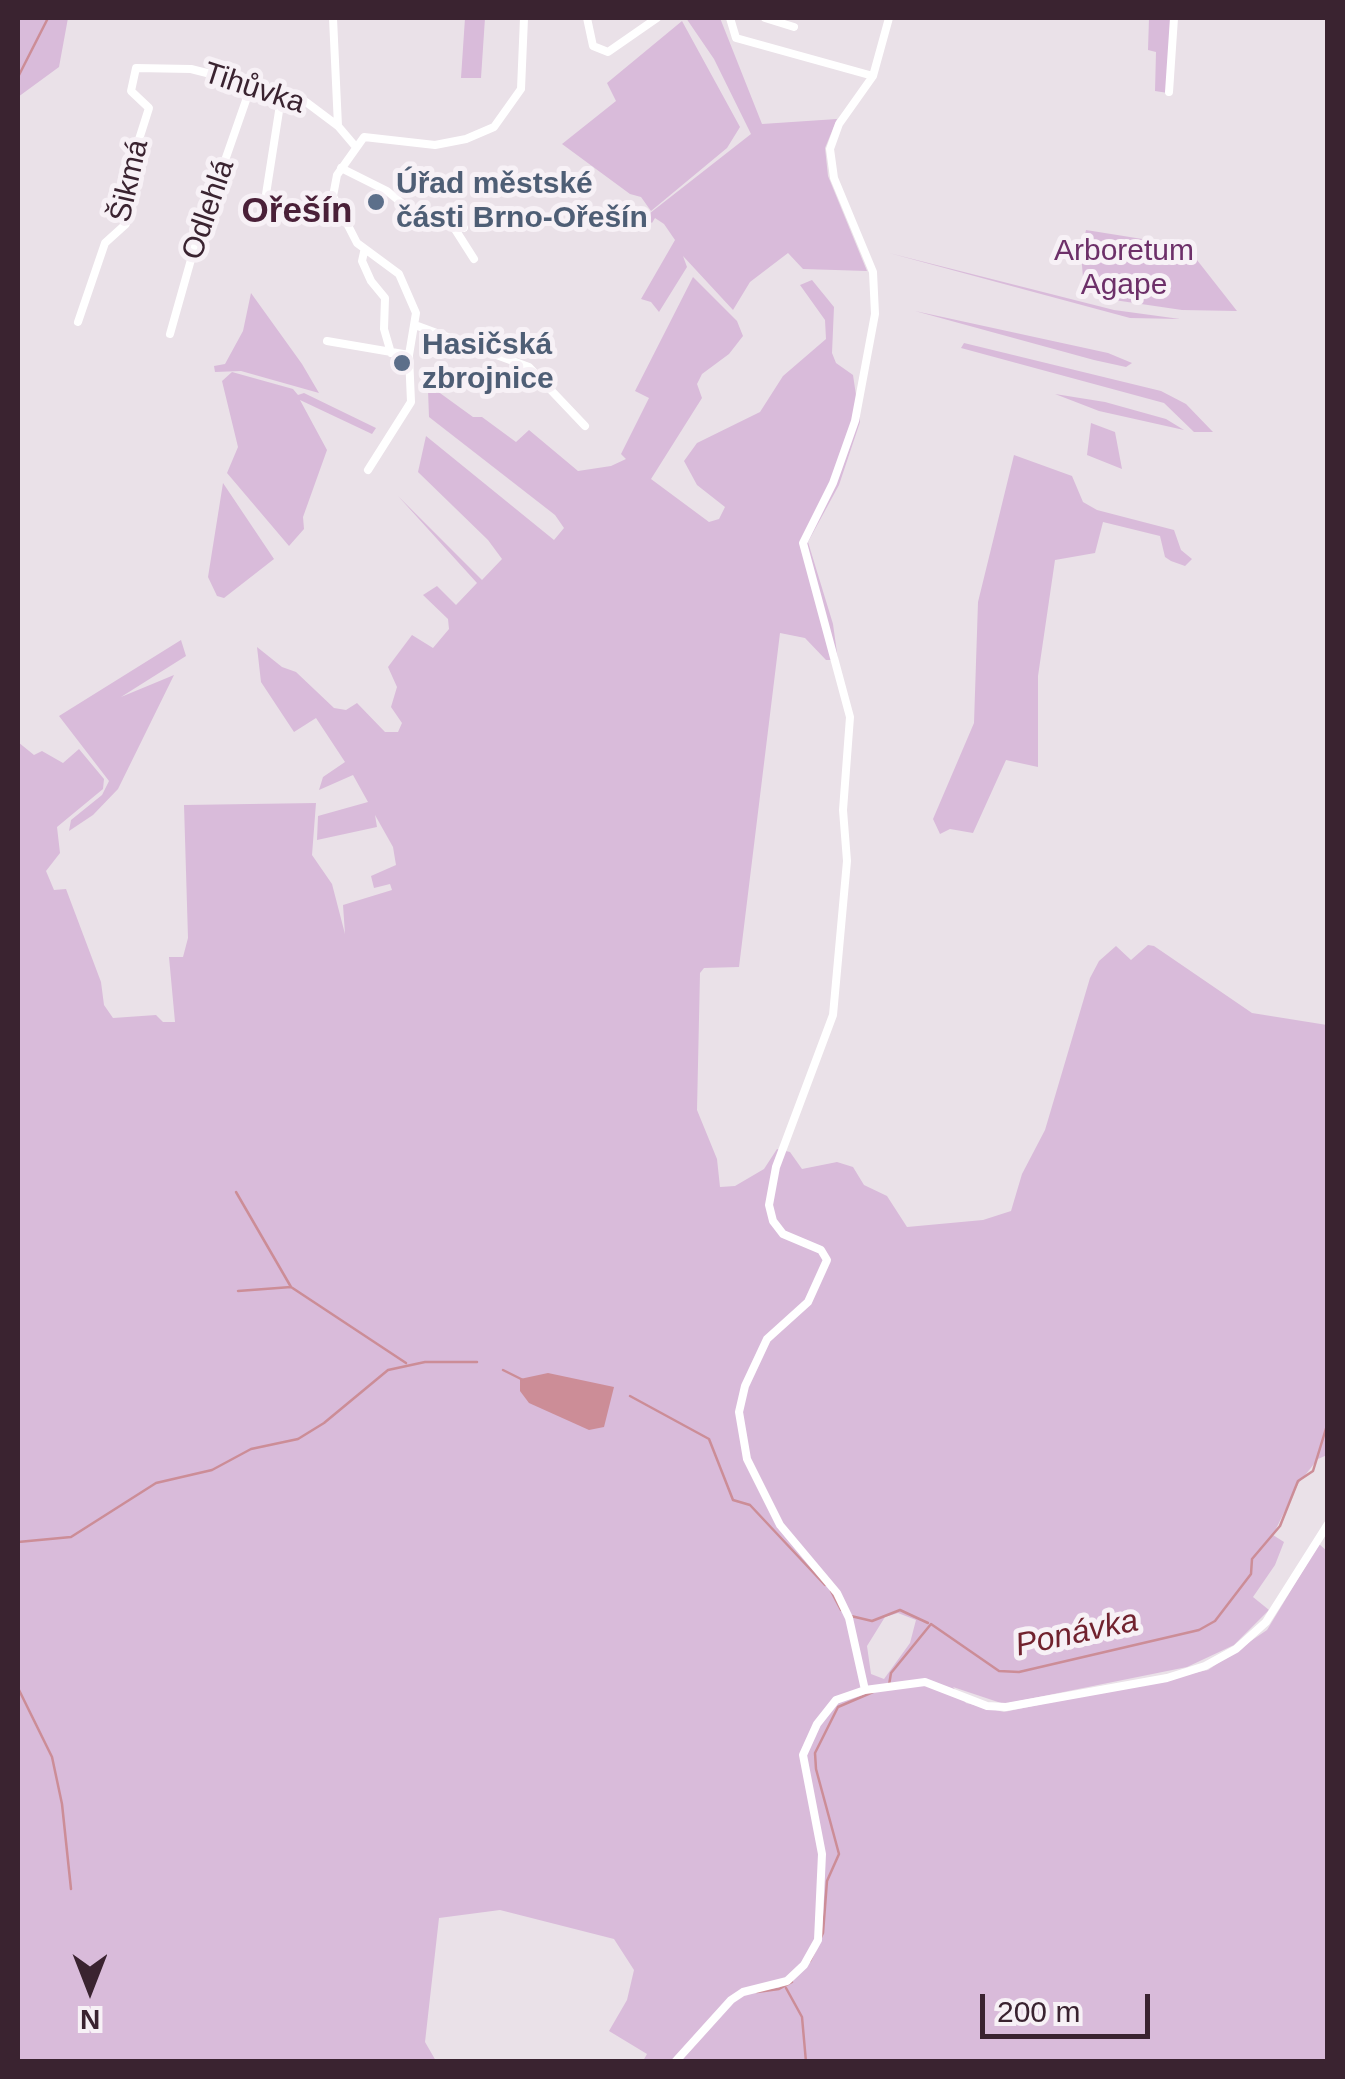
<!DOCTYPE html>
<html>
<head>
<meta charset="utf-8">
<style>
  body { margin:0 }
  #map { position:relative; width:1345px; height:2079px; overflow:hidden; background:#eae1e8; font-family:Helvetica,sans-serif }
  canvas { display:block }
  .frame { position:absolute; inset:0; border:20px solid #3a2330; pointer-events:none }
  .north { position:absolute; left:40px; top:1939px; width:100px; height:100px; -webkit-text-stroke:8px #f7f1f6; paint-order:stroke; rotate:180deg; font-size:28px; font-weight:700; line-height:40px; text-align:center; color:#3a2330 }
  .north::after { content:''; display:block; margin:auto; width:35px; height:45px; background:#3a2330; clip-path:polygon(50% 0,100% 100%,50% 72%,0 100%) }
  .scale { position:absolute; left:980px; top:1994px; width:170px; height:45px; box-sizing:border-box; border:5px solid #3a2330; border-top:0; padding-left:12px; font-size:30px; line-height:35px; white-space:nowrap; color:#3a2330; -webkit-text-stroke:8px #f7f1f6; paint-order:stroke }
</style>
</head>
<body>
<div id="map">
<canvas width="1345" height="2079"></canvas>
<div class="frame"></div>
<div class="north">N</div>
<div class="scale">200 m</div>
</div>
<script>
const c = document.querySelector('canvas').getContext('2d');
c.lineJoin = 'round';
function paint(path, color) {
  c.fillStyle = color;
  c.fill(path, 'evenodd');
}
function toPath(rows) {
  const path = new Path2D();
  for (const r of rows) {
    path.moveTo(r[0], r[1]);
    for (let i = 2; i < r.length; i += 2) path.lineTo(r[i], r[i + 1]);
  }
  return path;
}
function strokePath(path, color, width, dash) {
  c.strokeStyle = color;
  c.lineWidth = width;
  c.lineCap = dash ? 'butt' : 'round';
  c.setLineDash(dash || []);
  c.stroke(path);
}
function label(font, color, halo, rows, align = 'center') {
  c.font = font + ' Helvetica,sans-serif';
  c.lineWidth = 10;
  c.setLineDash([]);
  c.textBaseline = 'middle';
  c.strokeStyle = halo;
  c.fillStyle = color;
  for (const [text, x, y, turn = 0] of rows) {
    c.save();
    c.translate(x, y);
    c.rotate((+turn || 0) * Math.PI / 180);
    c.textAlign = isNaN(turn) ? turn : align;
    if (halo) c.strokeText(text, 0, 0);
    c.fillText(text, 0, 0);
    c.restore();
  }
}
paint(toPath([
  [18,18,68,18,59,67,18,97],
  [465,18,485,18,481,78,461,78],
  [686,18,720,18,762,124,837,119,825,148,828,176,867,271,803,269,788,253,750,282,733,310,683,256,687,267,659,312,651,302,641,299,675,240,664,224,655,218,652,223,645,217,751,134,714,59],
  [1149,18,1171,18,1168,93,1155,91,1156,52,1148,50],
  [682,21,740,127,727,148,651,211,641,197,630,194,562,144,616,101,607,83],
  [1086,230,1186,246,1237,311,1182,310,1114,300,1084,290,1081,253],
  [889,253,1114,310,1180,319,1130,318],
  [693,277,737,321,743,336,729,354,702,374,697,384,702,398,651,479,709,522,719,519,725,507,697,485,684,461,697,443,760,412,783,376,826,339,825,320,800,285,812,280,834,307,832,353,836,363,853,375,860,422,839,485,808,542,833,624,838,660,826,660,805,638,780,633,739,967,704,968,700,973,697,1110,717,1159,720,1187,735,1186,764,1169,777,1149,790,1152,802,1169,837,1162,853,1167,864,1185,887,1196,907,1227,983,1220,1011,1211,1022,1174,1045,1130,1090,978,1099,961,1116,946,1131,960,1148,945,1154,946,1252,1013,1327,1025,1327,1455,1318,1459,1298,1484,1273,1535,1284,1542,1275,1565,1253,1597,1269,1610,1234,1645,1187,1667,1004,1704,953,1687,966,1703,1004,1712,1208,1670,1267,1630,1319,1544,1327,1551,1327,2061,643,2061,647,2054,609,2031,627,2000,634,1970,614,1939,500,1910,439,1918,425,2042,436,2061,18,2061,18,742,34,755,42,751,63,763,79,749,104,779,103,789,57,827,60,853,46,871,54,890,66,889,101,982,104,1005,113,1018,156,1015,163,1022,175,1022,169,957,183,957,188,938,184,805,316,803,312,855,332,884,345,934,343,905,392,890,390,884,374,888,371,876,396,865,393,847,375,815,377,827,317,840,318,816,368,802,353,775,319,790,323,777,345,762,316,718,294,732,261,682,257,647,282,667,296,672,334,708,346,710,357,703,385,732,398,732,402,723,391,707,397,687,388,667,412,635,433,648,449,629,448,619,423,595,437,586,456,605,477,583,398,496,482,580,502,559,488,540,418,472,426,436,554,540,564,528,555,515,429,417,428,390,433,388,473,417,482,417,516,442,529,430,578,471,611,466,626,459,621,454,649,398,635,391],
  [898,1613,916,1620,910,1643,884,1679,871,1674,867,1646,885,1617],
  [251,293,302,364,319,393,241,371,215,372,214,366,225,364,243,331],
  [915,311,1108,353,1132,363,1126,367,1094,360],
  [964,343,1161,391,1186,404,1213,432,1194,432,1164,403,961,348],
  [232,372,293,389,298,395,304,393,376,428,372,434,300,400,327,450,303,517,304,529,289,546,227,473,238,447,222,381],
  [1055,394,1105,402,1166,419,1184,430,1099,411],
  [1091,423,1115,432,1122,469,1087,455],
  [1014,455,1072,476,1083,502,1097,510,1174,530,1181,550,1192,559,1185,566,1171,561,1165,557,1160,536,1103,522,1095,553,1055,560,1038,676,1038,767,1006,760,973,833,950,829,940,834,933,819,974,723,978,602],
  [223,483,274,559,224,598,217,596,208,577],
  [181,640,186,656,121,697,174,675,118,789,93,815,69,831,71,820,102,795,109,781,59,716]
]), '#d9bbda');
paint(toPath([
  [548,1373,614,1387,604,1427,589,1430,529,1403,520,1391,520,1379]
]), '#cc8d97');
strokePath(toPath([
  [18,77,48,18],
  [236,1192,291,1287,406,1363],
  [238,1291,291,1287],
  [503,1370,523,1380],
  [630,1396,709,1439,733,1500,750,1505,825,1585],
  [18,1542,71,1537,156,1483,212,1470,251,1449,298,1439,324,1423,388,1370,425,1362,477,1362],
  [831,1591,841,1610],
  [851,1616,872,1621,900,1610,928,1623],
  [889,1685,891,1673,931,1624,999,1671,1019,1672,1199,1630,1215,1621,1251,1574,1252,1559,1280,1526,1298,1481,1313,1471,1328,1422],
  [18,1688,52,1757,62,1804,71,1889],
  [810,1961,823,1933,827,1881,839,1854,816,1769,815,1753,838,1707,873,1692],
  [786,1988,802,2017,806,2062],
  [757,1992,779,1989,792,1982]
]), '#cc8d97', 2.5);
strokePath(toPath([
  [333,18,338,126,355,146],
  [587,18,593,46,608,52,657,18],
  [730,18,736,38,873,76],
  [765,18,794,27],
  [1169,92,1174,18],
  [341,168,387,191,409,209,464,228],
  [264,207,282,92],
  [453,226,474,259],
  [364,252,362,261,371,281,385,298,384,329,391,353],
  [78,322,105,243,126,224,120,199,149,108,131,91,136,68,191,69,282,92,306,102,338,126],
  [415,325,529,367,585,426],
  [170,334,194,249,251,86],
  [327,341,409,355],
  [368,470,411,402,409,355,416,313,399,274,357,243,333,196,337,175,364,137,435,145,466,139,494,127,521,89,524,18],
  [865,1690,849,1618,837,1593,780,1525,747,1459,739,1412,745,1386,767,1339,808,1302,827,1260,821,1250,783,1234,773,1221,769,1205,776,1167,833,1015,847,861,843,810,850,717,803,543,833,483,855,421,875,314,873,272,834,178,830,149,839,124,873,76,889,18],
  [675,2062,731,2000,743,1992,787,1981,804,1965,818,1940,822,1854,803,1755,817,1724,836,1700,865,1690,925,1682,987,1706,1006,1707,1167,1678,1205,1666,1236,1649,1266,1622,1328,1524]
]), '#fff', 8);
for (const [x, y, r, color] of [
  [376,202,10,"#5c6f8a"],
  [402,363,10,"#5c6f8a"]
]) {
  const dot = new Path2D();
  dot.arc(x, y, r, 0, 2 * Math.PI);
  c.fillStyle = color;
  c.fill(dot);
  strokePath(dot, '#f7f1f6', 4);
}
label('30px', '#3a2330', '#f7f1f6', [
  ["Tihůvka",254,89,18],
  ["Šikmá",130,181,-77],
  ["Odlehlá",209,210,-71]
]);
label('bold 30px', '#4e5e75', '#f7f1f6', [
  ["Úřad městské",396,185],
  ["části Brno-Ořešín",396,219],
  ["Hasičská",422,346],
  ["zbrojnice",422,380]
], 'left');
label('30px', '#6d3069', '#f7f1f6', [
  ["Arboretum",1124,252],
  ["Agape",1124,286]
]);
label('italic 32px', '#71222e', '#f7f1f6', [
  ["Ponávka",1077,1634,-12]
]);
label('bold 35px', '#4a2038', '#f7f1f6', [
  ["Ořešín",297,212]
]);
</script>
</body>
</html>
